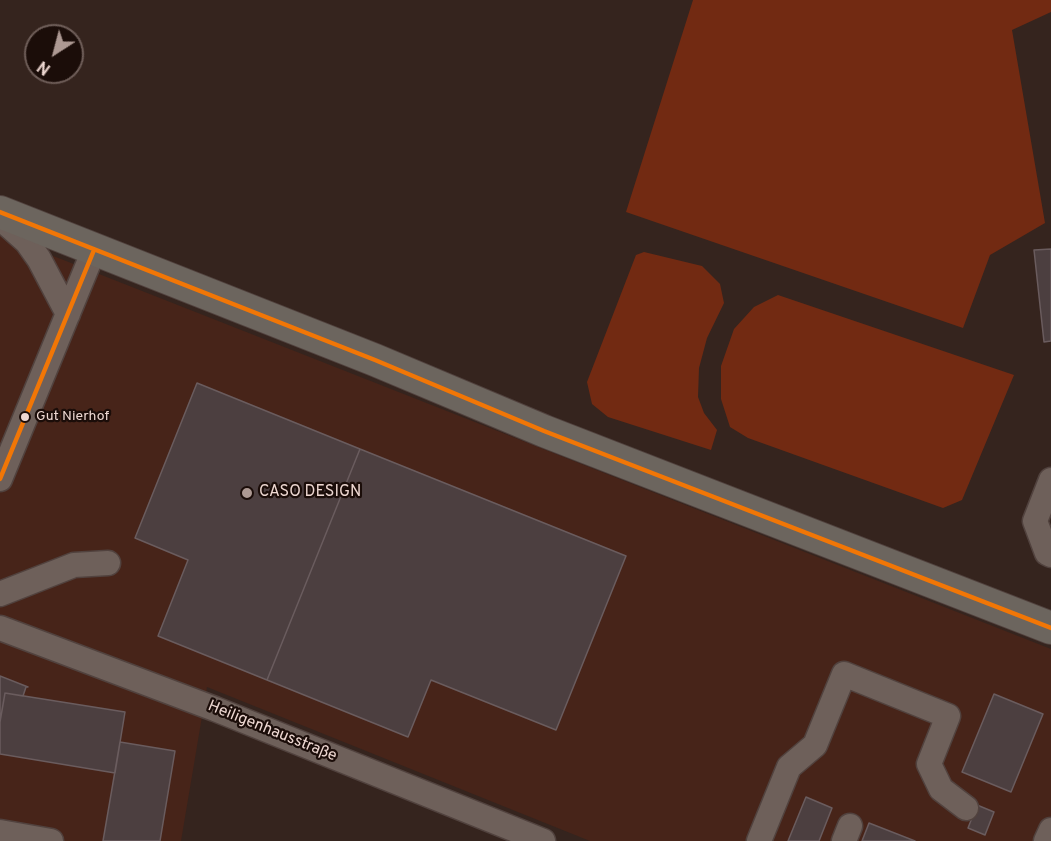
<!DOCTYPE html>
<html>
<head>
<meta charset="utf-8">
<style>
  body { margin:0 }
  #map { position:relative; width:1051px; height:841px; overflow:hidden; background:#35241e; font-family:Overpass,sans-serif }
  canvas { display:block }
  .north { position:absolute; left:24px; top:24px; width:60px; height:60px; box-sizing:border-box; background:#1b0d09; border:2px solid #6f5e59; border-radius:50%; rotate:216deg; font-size:16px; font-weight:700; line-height:24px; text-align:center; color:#eed8d2 }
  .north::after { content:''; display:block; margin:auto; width:21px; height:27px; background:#ad9993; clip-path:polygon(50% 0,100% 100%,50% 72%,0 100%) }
</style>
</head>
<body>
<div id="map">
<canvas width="1051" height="841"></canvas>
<div class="north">N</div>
</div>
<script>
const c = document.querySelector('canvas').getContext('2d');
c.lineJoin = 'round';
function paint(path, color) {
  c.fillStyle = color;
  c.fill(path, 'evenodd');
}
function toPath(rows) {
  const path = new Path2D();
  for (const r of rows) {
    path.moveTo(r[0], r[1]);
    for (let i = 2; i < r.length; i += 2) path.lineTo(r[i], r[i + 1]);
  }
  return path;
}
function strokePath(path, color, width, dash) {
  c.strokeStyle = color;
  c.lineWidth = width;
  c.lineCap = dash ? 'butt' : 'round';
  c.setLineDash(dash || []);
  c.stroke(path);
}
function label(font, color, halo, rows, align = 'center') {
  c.font = font + ' Overpass,sans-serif';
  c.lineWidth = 4.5;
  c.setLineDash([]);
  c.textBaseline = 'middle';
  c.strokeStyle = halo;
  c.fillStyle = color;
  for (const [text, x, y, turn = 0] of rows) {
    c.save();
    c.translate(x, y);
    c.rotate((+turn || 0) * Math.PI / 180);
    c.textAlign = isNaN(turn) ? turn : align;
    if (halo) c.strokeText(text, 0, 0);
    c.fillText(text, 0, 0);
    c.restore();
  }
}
paint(toPath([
  [0,235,1051,649,1051,816,1041,841,590,841,207,687,181,841,0,841]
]), '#472419');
paint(toPath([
  [693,0,1051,0,1051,12,1012,30,1045,223,990,255,963,328,626,212],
  [644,252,702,266,720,284,724,303,707,338,699,368,698,397,704,413,717,430,711,450,608,417,592,404,587,382,636,255],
  [778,295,1014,375,962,500,943,508,748,438,730,427,721,399,721,366,734,329,754,307]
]), '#722a12');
const building = toPath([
  [1051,249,1051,341,1044,342,1034,250,1051,249],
  [197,383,360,449,267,680,158,636,188,560,135,538,197,383],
  [360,449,626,556,556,730,431,680,408,737,267,680,360,449],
  [0,676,28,687,26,687,23,696,5,693,0,722,0,676],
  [5,693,125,712,115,773,0,754,0,722,5,693],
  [994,694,1043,714,1011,792,962,772,994,694],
  [120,742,175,751,160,841,103,841,120,742],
  [806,797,832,808,819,841,788,841,806,797],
  [977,805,994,812,985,835,968,828,977,805],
  [869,823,915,841,862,841,869,823]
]);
paint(building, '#4c3f40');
strokePath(building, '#6a5c5e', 1.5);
const minor = toPath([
  [0,218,27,242,39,259,68,314],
  [0,479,94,250],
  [1051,480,1035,521,1047,553,1051,555],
  [0,594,74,565,108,563],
  [0,628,215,709,543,841],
  [0,832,51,841],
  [759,841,789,767,815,745,844,674,948,716,929,764,941,789,966,808],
  [844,841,850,826],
  [1046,841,1051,830]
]);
const major = toPath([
  [0,212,375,360,544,431,1051,628]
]);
strokePath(minor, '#51423e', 27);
strokePath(major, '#51423e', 34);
strokePath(minor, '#6e605a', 24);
strokePath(major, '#6c655e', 32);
strokePath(toPath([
  [0,212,375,360,544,431,1051,628],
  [0,479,94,250]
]), '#f17606', 4.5);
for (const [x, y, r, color] of [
  [25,417,5,"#eed8d2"],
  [247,493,6,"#ad9993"]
]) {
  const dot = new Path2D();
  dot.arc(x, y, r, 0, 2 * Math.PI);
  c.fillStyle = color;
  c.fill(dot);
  strokePath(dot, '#1b0d09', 2);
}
label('14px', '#eed8d2', '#1b0d09', [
  ["Gut Nierhof",36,417]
], 'left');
label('16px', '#eed8d2', '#1b0d09', [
  ["CASO DESIGN",259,493]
], 'left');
label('16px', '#eed8d2', '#1b0d09', [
  ["Heiligenhausstraße",272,732,22]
]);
</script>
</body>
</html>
